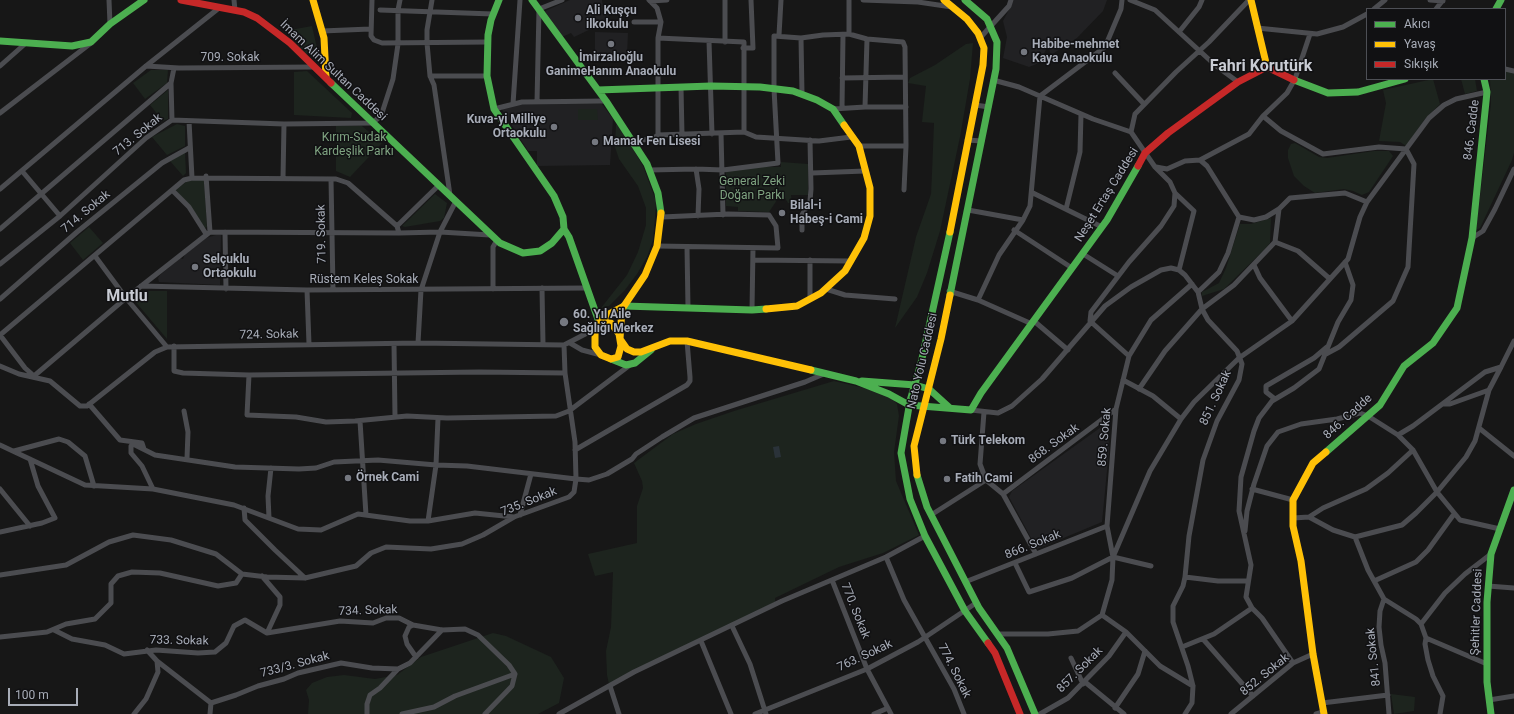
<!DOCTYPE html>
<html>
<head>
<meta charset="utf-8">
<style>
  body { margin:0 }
  #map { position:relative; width:1514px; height:714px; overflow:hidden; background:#171717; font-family:Roboto,sans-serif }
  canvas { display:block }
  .legend { position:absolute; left:1366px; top:8px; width:140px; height:72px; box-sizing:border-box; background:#111113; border:1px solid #4d4f55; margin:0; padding:5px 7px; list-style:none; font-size:12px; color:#a8adb8 }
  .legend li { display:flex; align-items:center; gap:8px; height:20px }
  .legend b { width:20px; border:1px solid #4d4f55 }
  .scale { position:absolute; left:8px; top:688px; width:70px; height:18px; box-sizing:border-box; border:2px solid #a8adb8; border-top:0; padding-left:5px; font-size:12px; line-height:14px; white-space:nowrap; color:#a8adb8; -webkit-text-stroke:3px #111113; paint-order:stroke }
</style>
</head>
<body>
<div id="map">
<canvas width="1514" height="714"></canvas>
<ul class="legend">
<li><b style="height:5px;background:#4caf50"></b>Akıcı</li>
<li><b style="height:5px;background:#ffc107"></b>Yavaş</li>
<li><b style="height:5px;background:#c62828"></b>Sıkışık</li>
</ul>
<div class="scale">100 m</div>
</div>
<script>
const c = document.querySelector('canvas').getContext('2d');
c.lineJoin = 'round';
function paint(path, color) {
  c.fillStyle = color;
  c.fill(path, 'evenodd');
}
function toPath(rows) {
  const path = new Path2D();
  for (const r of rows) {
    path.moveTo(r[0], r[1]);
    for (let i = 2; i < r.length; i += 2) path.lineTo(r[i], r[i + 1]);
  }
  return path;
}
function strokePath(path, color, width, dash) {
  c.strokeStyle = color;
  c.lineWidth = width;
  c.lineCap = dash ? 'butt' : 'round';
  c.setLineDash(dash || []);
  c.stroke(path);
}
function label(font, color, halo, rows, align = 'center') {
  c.font = font + ' Roboto,sans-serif';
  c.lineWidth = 3;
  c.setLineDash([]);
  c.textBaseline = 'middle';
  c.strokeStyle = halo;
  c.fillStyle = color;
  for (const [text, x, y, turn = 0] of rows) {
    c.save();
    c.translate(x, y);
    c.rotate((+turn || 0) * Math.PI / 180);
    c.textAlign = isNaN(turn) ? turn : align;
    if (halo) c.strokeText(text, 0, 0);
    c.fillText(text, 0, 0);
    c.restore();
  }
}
paint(toPath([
  [570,0,602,0,603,6,610,20,574,37,571,33,562,37,546,15,545,11],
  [1014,0,1107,0,1103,11,1077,38,1051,55,1048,46,1039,63,1029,67,1003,58,1007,37,1003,21],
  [595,32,628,33,627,56,595,55],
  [523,104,602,104,613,119,610,165,537,166,537,151,528,151,501,108],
  [216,235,221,235,220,285,159,282,158,278,160,275,180,258,183,259,185,254,206,238],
  [1104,425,1108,427,1109,450,1102,522,1037,549,1009,497,1012,491]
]), '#212123');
paint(toPath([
  [312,26,317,48,312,55,306,54,287,33,290,30],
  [973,43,970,79,960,137,940,231,927,273,917,297,895,328,916,237,931,194,932,173,934,123,922,122,926,86,908,83,910,78,935,65,966,44],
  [1505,69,1514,71,1514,153,1512,160,1480,228,1476,230,1491,103,1490,79,1505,79],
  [151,70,168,70,167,83,145,99,133,83],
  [307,71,352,113,351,118,294,115,294,72],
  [1433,79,1440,104,1425,119,1406,146,1400,142,1379,141,1386,103,1383,90],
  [1461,79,1475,79,1477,91,1465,94],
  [168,90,168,119,163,121,150,105],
  [597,109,598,120,578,120,578,109],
  [618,123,643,166,656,201,655,218,653,240,647,257,637,274,625,290,609,306,601,308,627,275,638,252,646,225,646,208,638,186,619,159,615,147,616,125],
  [177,124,185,126,185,146,167,155,152,137],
  [336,126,362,126,382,143,350,177,336,171],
  [1295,143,1319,157,1327,158,1374,151,1389,151,1393,156,1369,192,1362,195,1353,191,1344,189,1315,193,1304,186,1294,176,1288,158,1288,150,1291,144],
  [185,152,186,173,183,176,170,161],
  [781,162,808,164,808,195,791,195,792,203,788,203,785,198,779,197,769,212,738,211,738,207,726,206,726,167,781,167],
  [193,180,204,180,207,227,204,229,176,190,186,182],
  [435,194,447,203,444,218,440,221,405,227,402,226],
  [1271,218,1270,243,1265,249,1224,289,1202,296,1202,292,1219,283,1226,268,1240,224,1251,224],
  [89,227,103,243,83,260,70,243],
  [142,291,167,291,167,339,133,299],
  [834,381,882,392,892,398,897,404,899,416,894,452,896,481,919,535,883,553,839,567,775,598,775,602,609,684,607,675,606,651,611,627,613,572,595,576,588,554,637,543,637,506,643,488,642,481,634,463,673,434,696,424,734,411],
  [493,633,506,636,551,657,564,678,559,703,538,714,308,714,309,700,306,690,312,683,327,677,344,675,375,679,397,675,421,657],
  [1391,694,1415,697,1414,711,1394,714]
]), '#1d241e');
paint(toPath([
  [779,446,781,457,775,458,773,447]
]), '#2a3239');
strokePath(toPath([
  [109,0,110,24],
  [234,0,235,10],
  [372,0,371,36,374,40,382,43,488,42],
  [432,0,427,30,427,43,430,76,434,85,450,195],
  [649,0,657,8,661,22,658,38,658,135,744,132,756,137,819,141,851,137],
  [725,0,725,42],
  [849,0,849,34],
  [863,0,918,2,952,7],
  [1130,0,1155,10,1215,65,1238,82],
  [1430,0,1443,1],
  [650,1,667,0],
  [1374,9,1385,0],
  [1436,9,1443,0],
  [380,10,493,14],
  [634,22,661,22],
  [1257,28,1317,34,1343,27,1367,14],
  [322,31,370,29],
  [1179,32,1199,7,1202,0],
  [779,35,781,0],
  [658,38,744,42,744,132],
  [801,38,802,94],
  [980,38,1009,6,1011,0],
  [709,41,712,134],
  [743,48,753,48,751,0],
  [0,66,26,43],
  [146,66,179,68,314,67],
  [1505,69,1514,71],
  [1115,73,1144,104],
  [430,76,487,76],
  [842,78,905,77],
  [993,80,1019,87,1093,119,1131,132,1155,167,1170,182,1175,193,1174,206,1161,226,1129,262,1091,312,1090,321,1129,356],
  [681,87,682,135],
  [537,102,539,9,562,0],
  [513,104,520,0],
  [975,105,989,107],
  [865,107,867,39],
  [842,108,843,35],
  [494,109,522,102,606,101],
  [833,109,865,107,906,107],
  [0,113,91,43],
  [1263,116,1281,131,1323,154,1379,147,1406,149],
  [172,120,171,83,174,68],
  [189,121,192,178],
  [1131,132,1135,114,1176,72,1209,42,1249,0],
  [721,133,723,215],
  [967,140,982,141],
  [632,141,652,139,658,135],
  [1156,167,1167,169,1185,161,1200,160,1249,134,1263,116,1287,93,1295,79,1310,34],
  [696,169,699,189,698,216],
  [649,170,696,169,723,170,778,163,774,89,774,36,801,38,823,35,849,34,867,39,903,42,905,47,906,146,859,146],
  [22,171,60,216],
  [812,173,865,171],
  [206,176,210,232],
  [283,178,284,124],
  [331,179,333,289],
  [0,189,146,66,219,8],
  [172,190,189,207,206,234],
  [904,190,906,146],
  [1033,193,1102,227],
  [1175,193,1194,211,1179,270],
  [1066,209,1080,152,1081,114],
  [968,210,1023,220],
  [1239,217,1254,220,1266,217,1279,209,1290,198,1345,193,1367,202],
  [397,226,439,185],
  [0,229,171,83],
  [802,230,802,215,810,201,811,189,810,140],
  [1014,230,1072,268],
  [225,232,226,289],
  [1472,238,1483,231,1495,209,1514,169],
  [1275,242,1298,251,1330,279],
  [657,246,778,248,776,226,769,215,728,214,662,217],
  [687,247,688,308],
  [1083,254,1118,276],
  [95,256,126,298,167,347],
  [753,260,850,261],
  [810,260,810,299],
  [0,264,60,216,146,138,172,120,284,124,372,123,381,116,393,79,398,44,398,10,400,0],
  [1254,265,1260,278,1292,321],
  [1192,284,1151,320,1129,356,1116,409,1107,526,1113,557,1112,580,1102,615,1126,632,1160,666,1193,686],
  [141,286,307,290,587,288],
  [542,288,543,344],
  [493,289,493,247,497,240],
  [826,289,845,295,895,299],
  [307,290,309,344],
  [949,291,978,300],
  [1198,292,1219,272,1228,253,1239,217,1207,166,1200,160],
  [0,299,77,232,162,163,189,148],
  [752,310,753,248],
  [1034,321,1068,350],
  [1032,324,978,300,999,255,1023,220,1030,206,1040,96,1105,47,1121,9,1122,0],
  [0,335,184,180,192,178,336,179,348,183,397,226,399,233,440,232,490,235],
  [0,335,25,368,34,376,126,298,210,232,399,233],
  [418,343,421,290,440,232,456,201],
  [570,343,582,350,601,355],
  [394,344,395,417],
  [174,346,174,371,183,373,249,375,479,372,565,373,564,345],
  [1326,354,1339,347,1393,301,1408,267,1414,164,1406,149],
  [0,366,19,374,50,381,80,406,87,406,155,352,167,347,418,343,564,345,595,329],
  [249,375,247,415,296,417,326,422,355,421,407,416,447,418,556,416,569,411,630,365],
  [1123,380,1153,396,1181,419],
  [1139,389,1165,351,1202,309,1234,285,1275,242,1279,209],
  [1275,399,1266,392,1266,386,1314,358,1327,347],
  [89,404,120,440,142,443,144,449],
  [1443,404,1450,404,1489,390],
  [971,410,998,413,1012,406,1042,379,1105,306,1131,287,1161,270,1171,268,1179,270,1185,275,1198,292,1202,309,1208,320,1237,351,1242,364,1239,380,1217,421,1203,460,1189,536,1185,577,1183,586,1173,606,1173,622,1188,666,1193,686,1192,703,1185,714],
  [184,411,188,432,187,458],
  [984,412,980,464,986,480,1003,494,1036,554],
  [360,421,366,515],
  [1479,428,1514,456],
  [1398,435,1413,426,1485,372,1501,367,1514,341],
  [0,445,85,485,153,489,234,505,298,529,321,530,358,514,410,521,428,521,475,513,514,517],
  [575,450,687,385,690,381,690,377,687,341],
  [14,451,59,439,68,442,85,456,94,486],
  [0,489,30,526],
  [153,489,142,466,131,453,131,446,133,444,155,455,235,467,299,469,316,468,334,462,378,460,436,465,438,418],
  [1252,489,1293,500],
  [1003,494,1116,409],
  [244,508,245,520,275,550,305,578],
  [520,515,531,474],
  [931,515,986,480],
  [1309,517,1323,508,1366,489,1388,473,1413,450],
  [269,518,268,496,271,468],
  [1293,518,1309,517,1333,530,1355,537,1402,525,1416,513,1437,492,1466,457,1475,441,1489,390,1501,367],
  [428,521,436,465,467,466,576,479,575,442,565,373],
  [1245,531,1247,511,1254,484,1267,446,1278,432,1301,424,1337,419,1360,413,1368,416,1398,435,1413,450,1437,492,1460,520,1500,529],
  [0,532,42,523,55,518,38,486,30,459],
  [1355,537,1368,570,1384,599,1416,619,1421,624,1426,638,1425,644,1428,660,1433,676,1443,696,1440,714],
  [886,557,904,600,954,689,964,714],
  [1113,557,1151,566],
  [1015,563,1029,592,1072,578,1113,557,1150,471,1181,419,1194,402,1239,358,1292,321,1348,259,1360,217,1367,202,1429,118,1444,105,1456,99,1487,92],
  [0,575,66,565,109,542,133,535,171,540,216,554,242,574],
  [262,576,280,597,280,605,267,633,340,621,373,623,386,618,399,618,413,625,442,630,465,629,478,635,509,665,515,674,512,686,485,714],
  [1185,577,1218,581,1248,581],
  [832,580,867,669,891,714],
  [1374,581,1416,562,1428,550,1454,514],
  [965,582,1107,526],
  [1488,586,1514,588],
  [1384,599,1380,611,1379,627,1381,645,1385,663,1389,714],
  [1421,624,1445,593,1465,574,1491,554],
  [413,625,409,627,405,636,407,644,416,657],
  [732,626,750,664,766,714],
  [54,630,72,639,105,645,124,654,156,650,198,653,215,652,226,643,234,626,245,620,267,633],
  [997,634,1048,634,1078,631,1102,615],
  [0,637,47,632,66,624,95,619,111,603,111,584,118,576,132,572,160,573,218,586,236,583,242,574,267,577,305,578,356,566,371,553,386,547,431,549,462,544,483,535,514,517,569,497,574,492,576,479,589,480,607,474,632,459,636,454,662,437,694,418,805,382,826,373],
  [1426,638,1487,664],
  [1203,639,1253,696],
  [701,641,731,714],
  [1182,647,1214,634,1252,608],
  [147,650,157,661,211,703],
  [1071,658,1083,684],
  [1293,663,1262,618,1252,608,1246,597,1251,565,1239,511,1241,477,1254,431,1259,418,1272,401,1294,388,1319,369,1338,322,1351,300,1353,285,1345,262],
  [1085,682,1124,714],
  [610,686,619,714],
  [1489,700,1514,696],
  [1322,703,1388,695],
  [1115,708,1138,674,1145,651],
  [134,714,146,699,158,672,157,661],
  [210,714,211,703,236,695,258,686,284,679,298,673,341,663,372,668,398,669],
  [367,714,367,704,370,695,380,688,398,669,410,663,442,630],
  [402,714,434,707,455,696,515,674],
  [559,714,634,672,782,601,886,557,925,536],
  [755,714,867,669,918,642,976,603],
  [874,714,888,708],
  [1040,714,1068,698,1109,656,1126,632],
  [1231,714,1293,663,1313,654],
  [1316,714,1323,712]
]), '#4b4c50', 5);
strokePath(toPath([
  [499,0,491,20,488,35,487,76,494,109,554,196,563,217,564,229,569,237,599,322],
  [532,0,606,101,647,164,658,193,661,213],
  [1496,9,1501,0],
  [0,41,72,46,91,42,110,24,144,0],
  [1294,80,1328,93,1358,92,1405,79],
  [331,83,500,243,523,253,540,251,552,243,564,229],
  [598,90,711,86,760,87,793,91,817,100,833,109,844,125],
  [950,232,921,363,910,401,901,453,910,499,925,536,965,611,988,643],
  [950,295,996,69,997,42,987,19,965,0],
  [624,306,752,310,766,309],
  [611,359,626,365,635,363,651,350],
  [811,370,856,381,889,394,909,405,971,410,981,393,1107,220,1138,166],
  [862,381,915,385,929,389,950,408],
  [1326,452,1380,405,1404,366,1433,343,1457,308,1472,238,1487,92,1484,79],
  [917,475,927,507,979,608,1007,648,1035,714],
  [1491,714,1487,682,1487,602,1491,554,1514,490]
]), '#4caf50', 7);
strokePath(toPath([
  [313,0,324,38,326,77],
  [944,0,967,19,978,33,984,48,983,65,950,232],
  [1251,0,1267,67],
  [622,308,620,339,627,349,634,352,641,352,670,341,687,341,811,370],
  [766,309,797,306,821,293,845,271,864,238,870,216,870,188,859,146,844,125],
  [599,322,611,323,619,334,621,346,618,357,611,359,601,355,595,347,595,329,599,322,607,315,624,306,645,275,657,246,661,213],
  [917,475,914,446,941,339,950,295],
  [1324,714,1313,654,1301,561,1293,526,1293,500,1313,463,1326,452]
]), '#ffc107', 7);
strokePath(toPath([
  [181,0,244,12,257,18,290,43,331,83],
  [1138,166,1145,153,1168,133,1238,82,1267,67,1294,80],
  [988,643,995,653,1020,714]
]), '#c62828', 7);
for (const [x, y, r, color] of [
  [578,18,4,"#757880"],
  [611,44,4,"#757880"],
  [1024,52,4,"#757880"],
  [554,127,4,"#757880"],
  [595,142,4,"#757880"],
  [782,213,4,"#757880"],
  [195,267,4,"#757880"],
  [564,322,5,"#757880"],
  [943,441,4,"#757880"],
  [348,478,4,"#757880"],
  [947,479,4,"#757880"]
]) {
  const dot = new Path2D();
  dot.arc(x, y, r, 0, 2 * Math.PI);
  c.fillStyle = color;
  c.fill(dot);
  strokePath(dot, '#111113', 1.5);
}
label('bold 12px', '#a8adb8', '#111113', [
  ["Ali Kuşçu",586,11],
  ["ilkokulu",586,25],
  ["Habibe-mehmet",1032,45],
  ["Kaya Anaokulu",1032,59],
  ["İmirzalıoğlu",611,58,"center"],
  ["GanimeHanım Anaokulu",611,72,"center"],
  ["Kuva-yi Milliye",546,120,"right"],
  ["Ortaokulu",546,134,"right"],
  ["Mamak Fen Lisesi",603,142],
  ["Bilal-i",790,206],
  ["Habeş-i Cami",790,220],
  ["Selçuklu",203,260],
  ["Ortaokulu",203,274],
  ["60. Yıl Aile",573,315],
  ["Sağlığı Merkez",573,329],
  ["Türk Telekom",951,441],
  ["Örnek Cami",356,478],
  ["Fatih Cami",955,479]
], 'left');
label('12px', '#a8adb8', '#111113', [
  ["709. Sokak",230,58],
  ["İmam Alim Sultan Caddesi",333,71,43],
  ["846. Cadde",1472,130,-83],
  ["713. Sokak",138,135,-39],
  ["Neşet Ertaş Caddesi",1107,195,-58],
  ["714. Sokak",86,212,-40],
  ["719. Sokak",322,234,-91],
  ["Rüstem Keleş Sokak",364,280],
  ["724. Sokak",269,335,-1],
  ["Nato Yolu Caddesi",923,361,-77],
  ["851. Sokak",1216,398,-65],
  ["846. Cadde",1348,417,-42],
  ["859. Sokak",1105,437,-85],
  ["868. Sokak",1054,444,-36],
  ["735. Sokak",529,502,-22],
  ["866. Sokak",1033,545,-22],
  ["734. Sokak",368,611,-2],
  ["770. Sokak",855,611,68],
  ["Şehitler Caddesi",1477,612,-88],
  ["733. Sokak",179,641,1],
  ["763. Sokak",865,656,-25],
  ["841. Sokak",1374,657,-96],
  ["733/3. Sokak",295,665,-15],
  ["857. Sokak",1080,670,-45],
  ["774. Sokak",954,671,63],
  ["852. Sokak",1265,675,-39]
]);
label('12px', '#7fa381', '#111113', [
  ["Kırım-Sudak",354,138],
  ["Kardeşlik Parkı",354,152],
  ["General Zeki",752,182],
  ["Doğan Parkı",752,196]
]);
label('bold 16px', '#c9ccd4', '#111113', [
  ["Fahri Korutürk",1261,67],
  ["Mutlu",127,297]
]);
</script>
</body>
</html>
